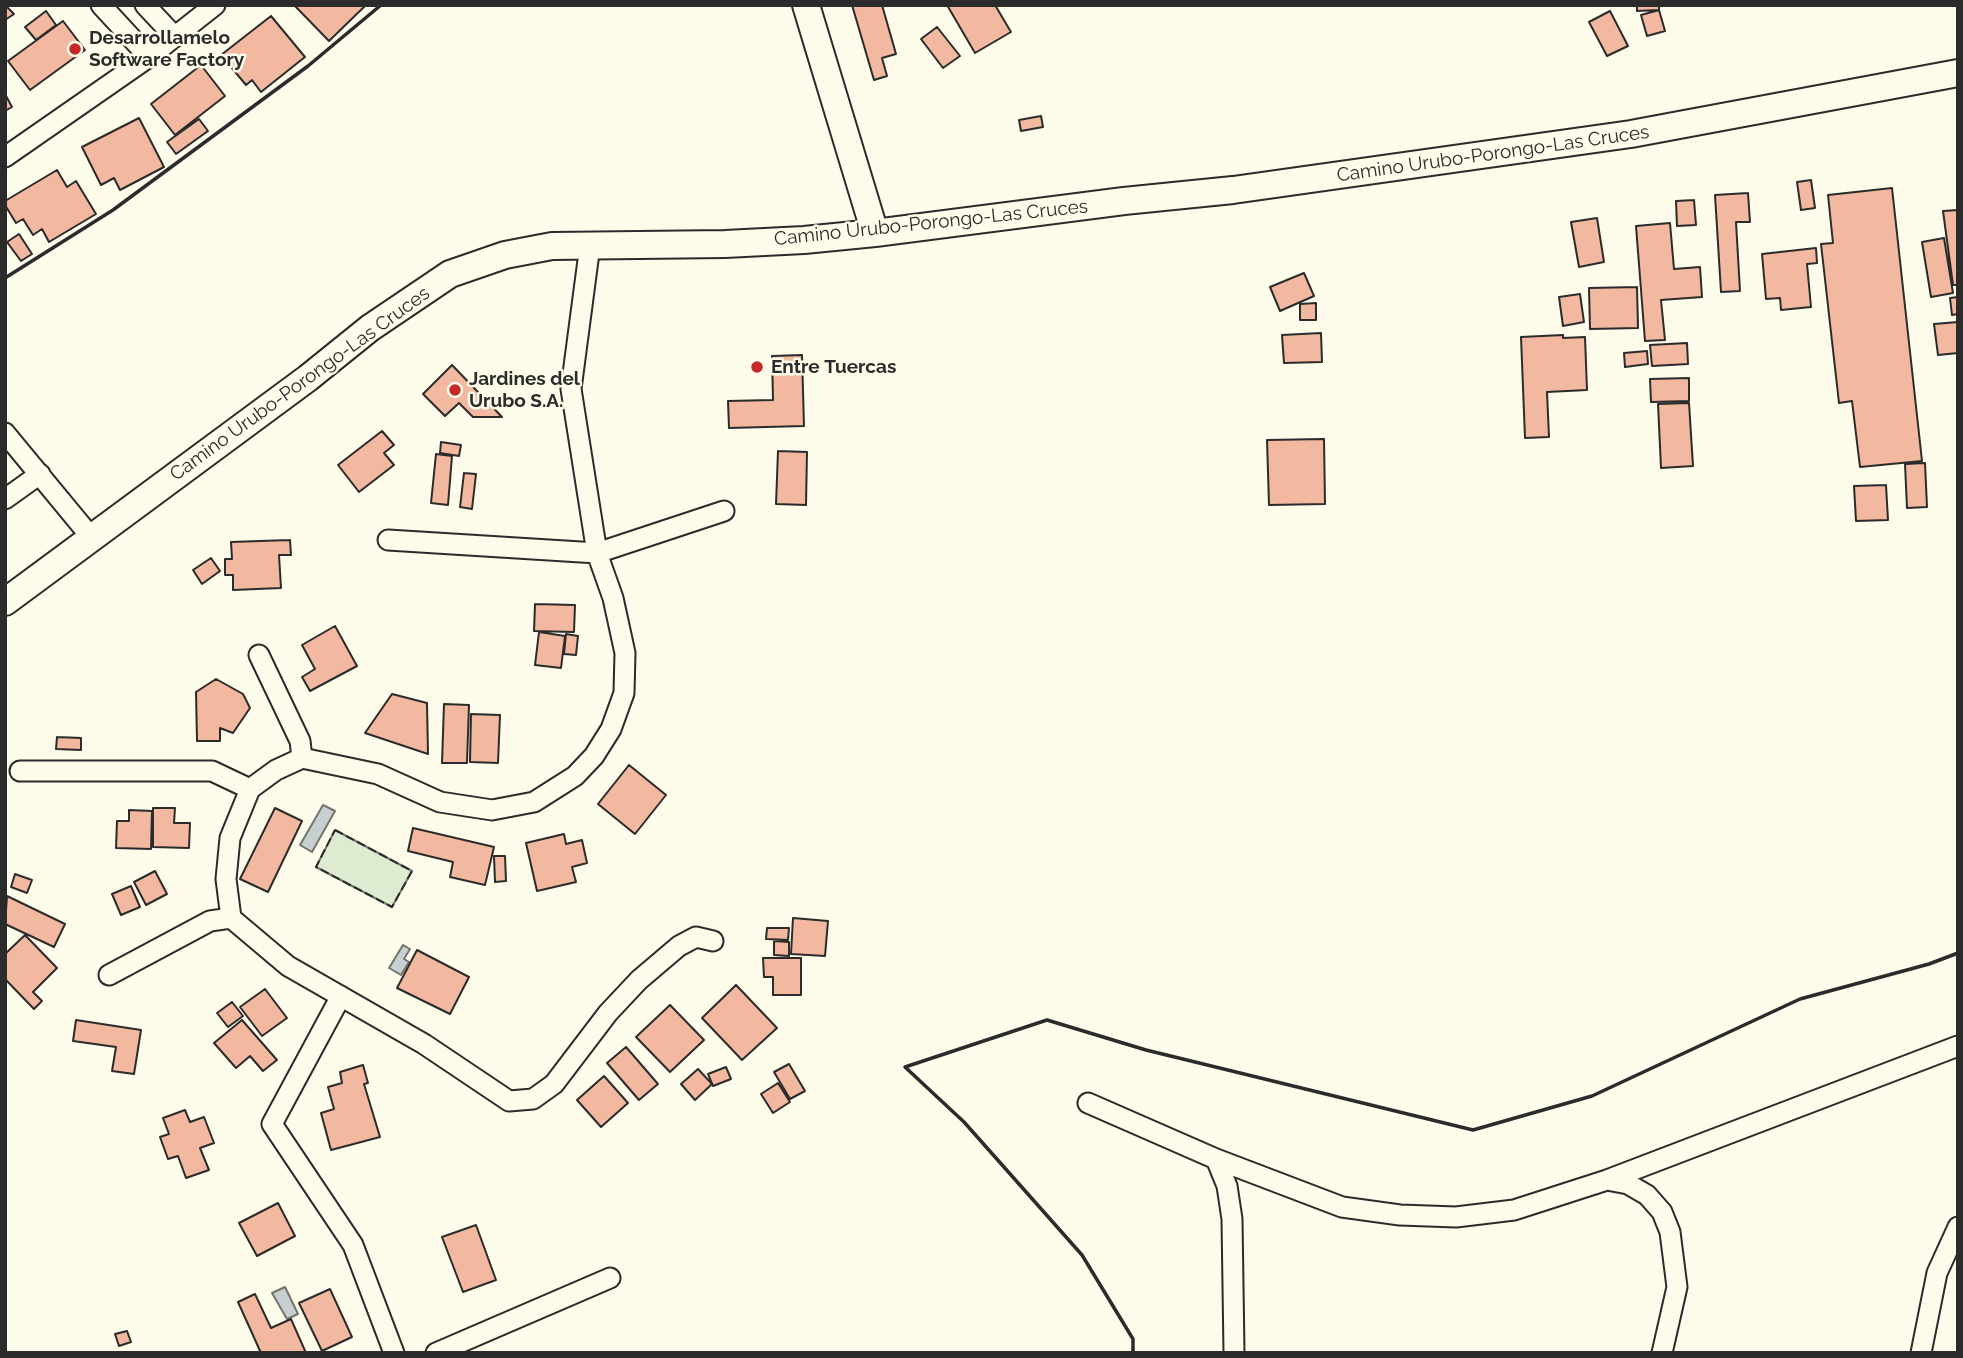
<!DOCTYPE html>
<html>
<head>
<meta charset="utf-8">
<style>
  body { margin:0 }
  #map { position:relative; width:1963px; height:1358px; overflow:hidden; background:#fdfbea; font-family:Raleway,sans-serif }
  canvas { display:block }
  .frame { position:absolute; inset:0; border:7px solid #2b2b2b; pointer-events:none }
</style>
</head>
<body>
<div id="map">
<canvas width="1963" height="1358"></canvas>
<div class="frame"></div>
</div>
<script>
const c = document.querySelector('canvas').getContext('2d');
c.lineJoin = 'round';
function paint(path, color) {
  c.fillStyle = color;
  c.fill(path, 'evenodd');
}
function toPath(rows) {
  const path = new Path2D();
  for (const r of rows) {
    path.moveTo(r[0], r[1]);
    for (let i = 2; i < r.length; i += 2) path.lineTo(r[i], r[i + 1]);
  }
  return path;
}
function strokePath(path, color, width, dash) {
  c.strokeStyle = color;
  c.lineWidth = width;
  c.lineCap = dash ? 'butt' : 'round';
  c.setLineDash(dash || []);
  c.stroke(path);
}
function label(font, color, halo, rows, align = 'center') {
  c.font = font + ' Raleway,sans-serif';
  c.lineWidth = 5;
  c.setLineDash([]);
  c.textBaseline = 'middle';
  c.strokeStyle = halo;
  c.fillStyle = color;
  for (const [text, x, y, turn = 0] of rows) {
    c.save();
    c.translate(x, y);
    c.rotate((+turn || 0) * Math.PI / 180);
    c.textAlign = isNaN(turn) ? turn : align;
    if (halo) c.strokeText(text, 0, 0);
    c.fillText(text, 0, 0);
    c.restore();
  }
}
const green = toPath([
  [335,830,412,871,392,907,316,867,335,830]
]);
paint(green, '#deebd1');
strokePath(green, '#74746e', 2);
const water = toPath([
  [323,805,335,811,312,852,300,845,323,805],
  [403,945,410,949,404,959,409,962,401,975,389,968,403,945],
  [285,1287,298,1314,287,1319,272,1293,285,1287]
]);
paint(water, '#c7d0d0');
strokePath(water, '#74746e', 2);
const building = toPath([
  [5,5,14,14,5,20,5,5],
  [294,5,366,5,329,41,294,5],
  [852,5,882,5,896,54,882,58,887,76,874,80,852,5],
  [947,5,995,5,1011,32,975,53,947,5],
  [1637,5,1659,5,1659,10,1637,11,1637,5],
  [1659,10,1665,31,1647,36,1641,15,1659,10],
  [46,11,56,25,36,40,25,27,46,11],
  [1610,11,1628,46,1607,56,1589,22,1610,11],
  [271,16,305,57,261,92,252,80,246,85,221,55,271,16],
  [63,21,85,50,30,90,8,61,63,21],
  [937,27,960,56,943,68,921,39,937,27],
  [201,65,225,96,175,135,151,104,201,65],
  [5,94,12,107,5,111,5,94],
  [1041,116,1043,127,1021,131,1019,120,1041,116],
  [139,118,164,167,120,190,114,178,101,185,82,147,139,118],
  [199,119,208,131,176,154,167,142,199,119],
  [57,170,67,187,76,181,96,214,49,242,42,229,33,235,23,219,16,223,5,205,5,201,57,170],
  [1811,180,1815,208,1801,210,1797,182,1811,180],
  [1892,188,1922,461,1860,467,1852,401,1839,403,1821,244,1833,243,1828,195,1892,188],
  [1748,193,1750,222,1736,222,1740,291,1721,292,1715,195,1748,193],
  [1694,200,1696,225,1677,226,1676,201,1694,200],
  [1958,210,1958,285,1953,285,1943,211,1958,210],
  [1597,218,1604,262,1579,267,1571,222,1597,218],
  [1670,223,1674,269,1700,267,1702,297,1661,300,1665,340,1645,341,1636,226,1670,223],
  [19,234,32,254,21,261,7,242,19,234],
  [1944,238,1953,293,1931,297,1922,242,1944,238],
  [1816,248,1817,263,1807,264,1811,307,1781,310,1780,298,1766,299,1762,254,1816,248],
  [1304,273,1314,296,1280,311,1270,287,1304,273],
  [1637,287,1638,328,1590,329,1589,288,1637,287],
  [1580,294,1584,322,1563,326,1559,297,1580,294],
  [1958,297,1958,314,1952,315,1950,298,1958,297],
  [1316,303,1316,320,1300,320,1300,304,1316,303],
  [1958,322,1958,353,1938,355,1934,324,1958,322],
  [1321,333,1322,362,1284,363,1282,335,1321,333],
  [1563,335,1563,338,1585,337,1587,390,1547,392,1549,437,1525,438,1521,337,1563,335],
  [1687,343,1688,364,1652,366,1650,345,1687,343],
  [1647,351,1648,364,1625,367,1624,353,1647,351],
  [802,355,804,426,729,428,728,401,773,400,772,356,802,355],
  [452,365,502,417,473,417,459,403,445,416,423,394,452,365],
  [1689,378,1689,401,1651,402,1650,379,1689,378],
  [1689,403,1693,466,1661,468,1658,404,1689,403],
  [382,431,394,445,384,453,394,465,359,492,338,465,382,431],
  [1324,439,1325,504,1269,505,1267,440,1324,439],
  [441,442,461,445,459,456,440,453,441,442],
  [778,451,807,452,806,505,776,504,778,451],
  [436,454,452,456,448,505,431,503,436,454],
  [1925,463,1927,507,1907,508,1905,464,1925,463],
  [464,473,476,474,472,509,460,507,464,473],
  [1886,485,1888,520,1856,521,1854,486,1886,485],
  [290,540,291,555,279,555,281,588,233,590,233,575,225,575,225,559,232,559,231,542,290,540],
  [211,558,220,571,202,584,193,570,211,558],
  [535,604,575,605,574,632,534,631,535,604],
  [335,626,357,666,310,691,302,677,315,669,302,645,335,626],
  [539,632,565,636,561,668,535,665,539,632],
  [566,634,578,636,576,655,564,654,566,634],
  [216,679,243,694,250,708,233,733,220,728,220,741,197,741,196,692,216,679],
  [392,694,427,703,428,754,365,733,392,694],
  [444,704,469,705,467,763,442,763,444,704],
  [471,714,500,715,498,763,470,762,471,714],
  [57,737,81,738,81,750,56,749,57,737],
  [629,765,666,795,635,834,598,804,629,765],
  [153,808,175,808,174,823,190,823,189,848,153,847,153,808],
  [275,808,302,821,268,892,240,879,275,808],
  [129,810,152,811,151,849,116,848,117,821,129,821,129,810],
  [413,828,494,847,485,885,450,877,453,862,408,851,413,828],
  [564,834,566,844,582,840,587,863,572,867,576,882,537,891,526,843,564,834],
  [494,856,505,856,506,881,495,882,494,856],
  [155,871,167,894,146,905,134,882,155,871],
  [15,874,32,880,27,893,11,887,15,874],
  [131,886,140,907,121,915,112,894,131,886],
  [7,896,65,924,54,947,5,924,7,896],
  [793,918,828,921,825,956,791,954,793,918],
  [767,928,789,928,788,940,766,939,767,928],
  [25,935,57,968,33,992,42,1001,34,1009,5,979,5,954,25,935],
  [774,941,789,942,789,956,774,955,774,941],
  [417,950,469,977,450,1014,397,988,417,950],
  [763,958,801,958,801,995,773,995,773,977,764,977,763,958],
  [736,985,777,1028,742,1060,702,1018,736,985],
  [265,989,287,1018,262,1036,240,1007,265,989],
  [232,1002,243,1016,228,1027,217,1013,232,1002],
  [670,1005,704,1040,670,1072,636,1037,670,1005],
  [76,1020,141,1030,134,1074,112,1071,116,1047,73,1041,76,1020],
  [242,1020,277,1060,263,1071,250,1056,236,1068,214,1043,242,1020],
  [626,1047,658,1084,639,1100,607,1063,626,1047],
  [789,1064,805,1091,790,1099,774,1072,789,1064],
  [363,1065,368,1083,364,1084,380,1137,331,1150,321,1113,334,1109,328,1087,342,1083,340,1072,363,1065],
  [726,1067,731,1079,713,1086,708,1074,726,1067],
  [698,1069,712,1084,695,1100,681,1084,698,1069],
  [604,1076,628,1103,601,1127,577,1100,604,1076],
  [778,1083,790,1102,773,1113,761,1094,778,1083],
  [185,1110,190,1122,204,1117,214,1143,200,1148,209,1170,186,1178,178,1156,168,1159,160,1137,169,1134,163,1118,185,1110],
  [278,1203,295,1236,257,1256,239,1223,278,1203],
  [476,1225,496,1280,463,1292,442,1237,476,1225],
  [330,1289,352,1337,322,1351,299,1303,330,1289],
  [255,1294,271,1328,291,1319,306,1353,261,1353,238,1302,255,1294],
  [127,1331,131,1342,119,1346,115,1334,127,1331]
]);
paint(building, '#f2b8a0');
strokePath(building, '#2b2b2b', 2);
const street = toPath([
  [101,5,149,57],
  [145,5,175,37],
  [5,157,149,57,215,5],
  [590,245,571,389,597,553,613,598,625,653,624,693,611,729,594,756,575,776,534,802,492,810,440,802,378,774,302,758,276,770,250,789,230,838,226,879,231,918,288,966,424,1044,509,1101,533,1099,554,1084,608,1013,639,980,679,946,696,937,713,941],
  [5,433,91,537],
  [5,499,40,474],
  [388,540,597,553,724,511],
  [259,655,300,741,302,758],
  [20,771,212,771,250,789],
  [109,975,210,921,231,918],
  [341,996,272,1124,353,1245,394,1353],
  [1088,1103,1216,1159,1342,1207,1400,1215,1456,1217,1514,1210,1607,1180,1958,1046],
  [1216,1159,1227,1186,1232,1219,1234,1353],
  [1607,1180,1628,1184,1647,1195,1662,1212,1670,1232,1677,1287,1662,1353],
  [436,1353,610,1278],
  [1921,1353,1937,1273,1958,1227]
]);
const secondary = toPath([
  [806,5,875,233],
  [5,602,308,378,370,328,450,274,505,255,552,246,725,244,804,240,875,233,1124,201,1233,190,1631,134,1958,73]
]);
strokePath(street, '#2b2b2b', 23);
strokePath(secondary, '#2b2b2b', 30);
strokePath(street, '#fdfbea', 19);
strokePath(secondary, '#fdfbea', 26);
strokePath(toPath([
  [335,830,412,871,392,907,316,867,335,830]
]), '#2b2b2b', 2, [9, 3.5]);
strokePath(toPath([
  [5,278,113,210,308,66,381,5],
  [1133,1353,1133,1339,1082,1255,964,1122,905,1067,1047,1020,1146,1050,1473,1130,1592,1096,1800,999,1929,964,1958,953]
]), '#2b2b2b', 3.5);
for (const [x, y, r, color] of [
  [75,49,7,"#c62828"],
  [757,367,7,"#c62828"],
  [455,390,7,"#c62828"]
]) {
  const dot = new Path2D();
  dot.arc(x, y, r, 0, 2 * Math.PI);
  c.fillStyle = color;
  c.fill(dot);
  strokePath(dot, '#fdfbea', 2.5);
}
label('bold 19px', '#2b2b2b', '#fdfbea', [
  ["Desarrollamelo",89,38],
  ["Software Factory",89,60],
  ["Entre Tuercas",771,367],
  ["Jardines del",469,379],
  ["Urubo S.A.",469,401]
], 'left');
label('19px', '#2b2b2b', '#fdfbea', [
  ["Camino Urubo-Porongo-Las Cruces",1493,154,-8],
  ["Camino Urubo-Porongo-Las Cruces",931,223,-6],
  ["Camino Urubo-Porongo-Las Cruces",300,384,-36]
]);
</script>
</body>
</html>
